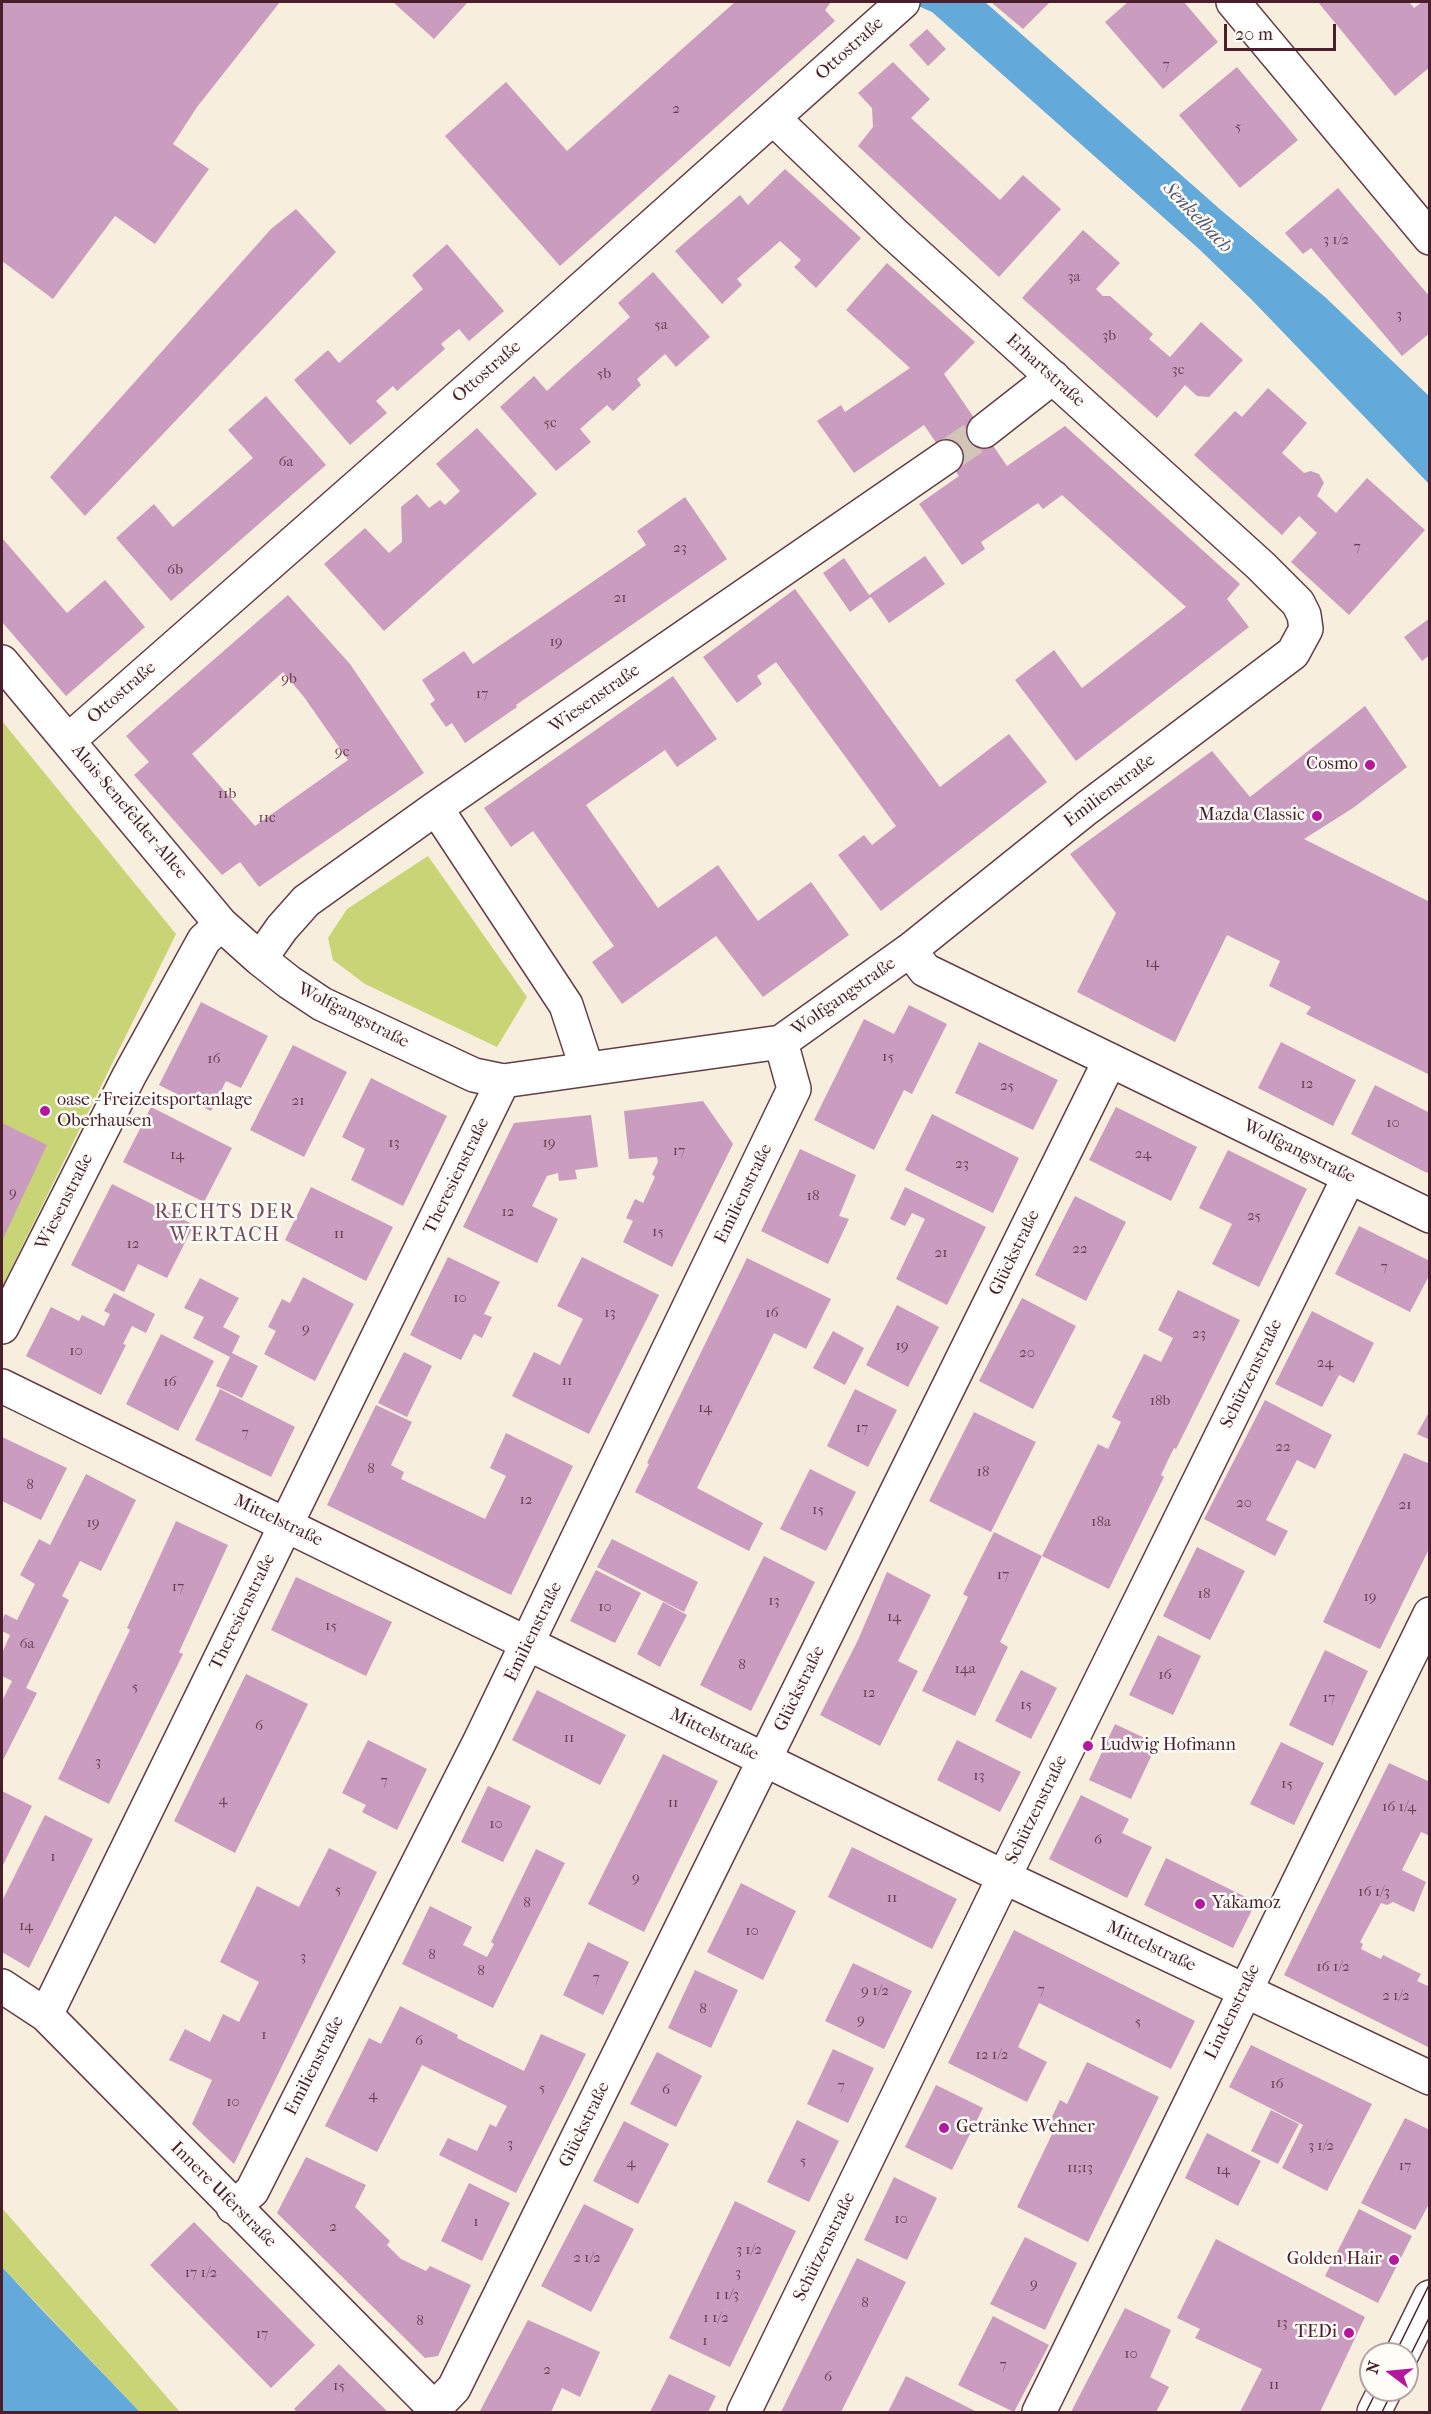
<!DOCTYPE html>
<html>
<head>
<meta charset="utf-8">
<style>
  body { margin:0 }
  #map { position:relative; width:1431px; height:2414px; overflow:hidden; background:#f7eedd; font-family:"IM FELL French Canon",serif }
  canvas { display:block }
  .frame { position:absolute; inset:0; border:3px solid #4a1f2b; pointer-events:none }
  .north { position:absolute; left:1359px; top:2342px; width:60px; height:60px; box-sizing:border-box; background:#fdfcf7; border:2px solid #b5a4a5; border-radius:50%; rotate:286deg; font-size:16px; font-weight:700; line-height:24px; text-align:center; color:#4a1f2b }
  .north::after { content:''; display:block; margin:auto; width:21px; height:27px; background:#b5179e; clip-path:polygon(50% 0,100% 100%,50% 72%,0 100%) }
  .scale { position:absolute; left:1224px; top:24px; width:112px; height:27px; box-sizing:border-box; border:3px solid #4a1f2b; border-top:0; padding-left:8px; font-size:18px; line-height:21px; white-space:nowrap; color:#4a1f2b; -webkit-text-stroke:4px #fdfcf7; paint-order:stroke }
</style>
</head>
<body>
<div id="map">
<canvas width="1431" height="2414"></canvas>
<div class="frame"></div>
<div class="north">N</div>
<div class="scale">20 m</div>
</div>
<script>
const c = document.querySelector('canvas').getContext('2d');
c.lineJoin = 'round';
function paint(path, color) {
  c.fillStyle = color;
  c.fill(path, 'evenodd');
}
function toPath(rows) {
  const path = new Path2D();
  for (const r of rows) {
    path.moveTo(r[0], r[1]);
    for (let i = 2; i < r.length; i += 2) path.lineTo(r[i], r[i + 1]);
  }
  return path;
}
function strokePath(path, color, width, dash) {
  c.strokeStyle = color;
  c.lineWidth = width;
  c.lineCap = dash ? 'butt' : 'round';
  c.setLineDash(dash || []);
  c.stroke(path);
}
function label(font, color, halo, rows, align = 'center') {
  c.font = font + ' "IM FELL French Canon",serif';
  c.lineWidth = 5;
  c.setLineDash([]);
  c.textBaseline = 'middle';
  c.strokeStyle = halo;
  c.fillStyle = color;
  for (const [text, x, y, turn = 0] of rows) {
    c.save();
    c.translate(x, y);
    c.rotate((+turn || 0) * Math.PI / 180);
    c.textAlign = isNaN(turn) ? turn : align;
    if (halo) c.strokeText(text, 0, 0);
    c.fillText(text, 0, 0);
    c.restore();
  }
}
paint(toPath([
  [2,721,176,934,2,1287],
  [428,856,527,997,497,1047,365,984,333,960,328,938,347,909],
  [2,2208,70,2286,180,2412,140,2412,2,2267]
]), '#c8d475');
paint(toPath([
  [909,2,985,2,1222,211,1325,297,1429,396,1429,484,1251,299,1199,249,932,12],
  [2,2267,43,2311,140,2412,2,2412]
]), '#63aada');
paint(toPath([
  [2,2,280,2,197,107,173,144,209,169,155,244,115,216,53,299,2,261],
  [393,2,468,2,434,39],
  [735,2,831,2,825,10,835,21,560,266,445,136,506,82,567,151],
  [991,2,1050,2,1023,29],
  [1128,2,1184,2,1218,42,1163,89,1105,22],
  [1318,2,1409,2,1414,8,1422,2,1427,2,1430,5,1430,67,1395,96],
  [927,29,946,49,928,66,909,45],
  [893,62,930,99,911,118,1000,200,1023,175,1061,209,999,277,858,146,873,127,872,108,858,93],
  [1237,67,1298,140,1240,188,1179,115],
  [785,169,861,238,816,288,794,267,801,260,780,241,737,279,742,285,722,304,675,251,740,195,748,205],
  [1338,188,1430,297,1430,333,1402,356,1311,248,1303,254,1285,233],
  [296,209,336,252,85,516,50,477,271,229],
  [1083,230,1120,263,1096,289,1103,296,1110,296,1153,334,1149,339,1170,357,1201,322,1243,360,1209,397,1197,396,1185,385,1157,418,1022,298],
  [447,244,504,311,469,341,459,329,441,344,445,349,397,391,393,386,376,401,387,413,350,445,294,380,328,350,339,363,423,289,412,275],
  [887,263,975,342,944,374,1007,466,1065,426,1240,584,1227,599,1249,627,1076,761,1015,680,1054,650,1082,688,1186,607,1062,495,1043,509,1038,503,981,542,985,549,962,565,919,504,959,476,924,425,854,473,817,421,841,405,845,412,910,368,846,310],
  [653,272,710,337,676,367,665,354,637,379,641,385,613,411,607,405,580,429,591,442,556,471,500,407,534,376,547,391,560,379,630,317,618,303],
  [1268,388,1307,423,1282,453,1304,473,1311,471,1319,474,1324,483,1317,496,1321,499,1336,513,1367,478,1425,530,1349,615,1291,562,1317,533,1299,516,1282,535,1194,455,1235,411,1242,417],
  [266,396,326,465,171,601,116,538,154,504,173,527,253,458,228,430],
  [477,428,537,494,384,631,324,564,365,528,389,553,402,542,401,507,417,494,429,508,440,500,445,505,460,491,436,464],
  [685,497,727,559,516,705,517,707,465,743,452,723,446,727,430,704,435,700,422,680,464,651,473,664,636,552,646,545,637,531],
  [2,538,67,613,105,580,145,627,66,696,2,622],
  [925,556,945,584,889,623,871,597,850,612,823,573,844,558,869,595],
  [795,589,940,787,1009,734,1047,782,881,911,838,855,864,835,872,845,896,826,776,662,757,676,762,684,737,703,703,657],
  [288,595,350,664,424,773,259,887,240,862,222,875,134,775,149,762,126,736],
  [283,672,304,697,348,760,255,826,192,754],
  [1430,618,1430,655,1422,661,1404,637],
  [673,676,717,739,677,767,665,750,586,805,658,908,718,865,758,921,811,882,849,935,763,997,716,936,622,1004,592,962,614,946,533,831,511,847,484,808],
  [1365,706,1407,767,1353,808,1304,839,1430,902,1430,1075,1306,1014,1311,1007,1269,986,1280,961,1227,935,1175,1042,1077,992,1116,913,1070,854,1212,751,1250,797],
  [201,1002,268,1036,241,1088,226,1081,211,1111,159,1085],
  [909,1005,947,1024,912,1094,904,1090,874,1150,814,1120,864,1019,894,1034],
  [979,1042,1058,1080,1033,1130,955,1093],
  [1281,1042,1356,1080,1333,1126,1258,1088],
  [293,1045,347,1072,304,1157,250,1130],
  [371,1078,447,1116,403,1206,351,1180,365,1149,342,1137],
  [1375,1085,1430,1113,1430,1168,1427,1173,1351,1134],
  [703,1101,733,1144,672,1267,623,1242,633,1221,626,1218,635,1199,643,1203,655,1177,652,1174,658,1162,657,1157,629,1159,624,1111],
  [151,1107,232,1148,204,1202,123,1162],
  [1116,1107,1197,1147,1171,1201,1089,1160],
  [932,1114,1019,1158,993,1213,905,1170],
  [591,1115,598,1167,575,1170,577,1179,559,1181,558,1173,547,1176,532,1206,558,1219,537,1263,463,1227,514,1123],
  [2,1123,47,1145,2,1241],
  [800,1149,856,1175,839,1216,849,1219,828,1264,761,1231],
  [1228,1150,1307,1189,1259,1287,1212,1264,1232,1224,1199,1208],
  [112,1184,194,1225,167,1278,138,1264,124,1292,71,1265],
  [311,1187,393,1227,366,1281,285,1240],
  [905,1187,986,1227,947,1305,896,1279,925,1219,912,1213,905,1226,890,1219],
  [1075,1196,1126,1222,1086,1301,1035,1275],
  [1359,1226,1430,1261,1430,1274,1410,1312,1335,1274],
  [448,1257,500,1282,484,1314,492,1317,482,1338,474,1334,461,1360,410,1335],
  [582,1257,659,1295,589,1434,512,1396,534,1352,560,1365,583,1319,557,1306],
  [747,1258,831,1299,806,1349,774,1333,697,1488,763,1523,749,1551,635,1492,649,1464,647,1463],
  [303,1277,354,1304,315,1381,264,1354,276,1331,268,1327,282,1299,290,1303],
  [200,1278,239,1298,223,1327,240,1336,232,1353,258,1366,242,1398,216,1386,230,1357,193,1338,204,1317,184,1308],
  [1178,1290,1240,1320,1176,1449,1174,1448,1168,1460,1161,1475,1164,1477,1109,1589,1042,1556,1098,1444,1108,1449,1121,1422,1112,1417,1144,1354,1161,1362,1173,1338,1158,1330],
  [114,1293,155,1314,146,1333,132,1326,123,1344,126,1345,101,1395,26,1356,51,1307,79,1321,82,1315,104,1326,110,1314,104,1311],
  [1022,1298,1076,1326,1033,1409,979,1381],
  [897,1305,939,1327,908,1387,866,1365],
  [1312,1311,1374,1343,1354,1383,1339,1375,1322,1407,1275,1384],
  [833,1331,864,1348,845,1385,813,1368],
  [161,1334,214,1361,178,1431,126,1404],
  [404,1352,432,1366,407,1417,378,1403],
  [220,1389,295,1427,271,1477,195,1440],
  [855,1389,897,1410,868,1467,827,1446],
  [1265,1400,1332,1435,1315,1469,1297,1460,1266,1520,1288,1531,1275,1556,1204,1519],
  [376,1405,412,1422,391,1465,404,1472,401,1479,485,1519,506,1476,490,1468,506,1433,573,1466,511,1595,327,1505],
  [1430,1410,1430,1440,1417,1434],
  [974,1412,1036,1442,991,1532,929,1501],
  [2,1437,67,1468,41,1520,2,1501],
  [1404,1453,1430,1464,1430,1547,1380,1649,1323,1622],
  [810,1469,856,1492,826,1551,780,1529],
  [86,1474,136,1500,101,1571,80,1561,62,1596,69,1600,26,1688,37,1693,2,1762,2,1701,12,1681,2,1676,2,1653,10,1635,2,1631,2,1620,5,1614,17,1620,35,1584,20,1575,39,1539,50,1545],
  [176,1521,228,1545,179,1652,183,1654,109,1804,58,1779,130,1630,127,1628],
  [994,1532,1042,1556,1000,1642,1008,1647,975,1716,922,1691,968,1597,963,1594],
  [612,1539,698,1582,684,1612,597,1567],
  [1197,1547,1245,1571,1210,1640,1163,1616],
  [764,1556,815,1582,751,1711,700,1685],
  [596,1570,641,1593,615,1643,570,1621],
  [887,1572,931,1595,898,1661,918,1671,880,1746,820,1715,858,1640],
  [296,1577,392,1622,366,1676,271,1630],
  [663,1602,687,1615,660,1667,637,1654],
  [1158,1635,1201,1656,1173,1715,1129,1695],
  [1325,1650,1368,1671,1333,1746,1289,1725],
  [1021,1670,1057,1688,1031,1739,995,1721],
  [246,1674,308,1704,235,1853,174,1821],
  [537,1690,626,1735,600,1785,512,1740],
  [1115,1724,1157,1744,1131,1799,1089,1780],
  [368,1740,427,1769,397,1830,362,1812,366,1805,342,1793],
  [957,1740,1021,1772,1000,1812,937,1780],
  [1281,1742,1324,1763,1294,1825,1250,1804],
  [663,1754,718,1781,644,1932,588,1904],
  [1389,1763,1430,1782,1430,1832,1428,1835,1421,1832,1402,1870,1426,1882,1414,1912,1393,1902,1387,1905,1381,1903,1360,1942,1363,1944,1361,1949,1381,1959,1383,1955,1421,1974,1417,1981,1430,1987,1430,2048,1284,1975],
  [488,1786,531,1806,503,1862,461,1842],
  [2,1791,32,1806,2,1867],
  [1081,1795,1129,1819,1122,1833,1152,1847,1127,1898,1049,1859],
  [45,1815,93,1839,29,1968,2,1952,2,1901],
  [852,1847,957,1899,932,1949,828,1897],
  [329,1848,377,1872,234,2164,192,2124,212,2080,169,2060,185,2029,210,2042,223,2014,239,2022,259,1982,220,1962,257,1886,299,1907],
  [536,1849,565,1863,493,2008,402,1964,430,1906,472,1927,463,1945,487,1957,494,1944,491,1942],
  [1166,1858,1256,1902,1233,1948,1144,1905],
  [741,1883,796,1911,763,1980,707,1952],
  [1014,1930,1195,2021,1171,2069,1039,2003,1018,2047,1047,2062,1027,2102,948,2063],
  [588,1942,629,1962,603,2015,563,1995],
  [853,1963,912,1991,884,2049,825,2021],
  [695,1970,738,1990,711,2048,668,2028],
  [400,2006,458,2035,457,2038,524,2071,541,2034,586,2054,516,2193,439,2155,448,2138,477,2151,490,2124,496,2127,507,2106,422,2065,377,2152,325,2126,369,2038,381,2044],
  [1251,2045,1372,2104,1327,2191,1282,2168,1303,2125,1229,2087],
  [833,2049,874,2068,848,2123,807,2104],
  [657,2052,702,2076,676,2127,630,2104],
  [1087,2062,1159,2097,1088,2242,1017,2207,1055,2128,1048,2125,1060,2100,1067,2104],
  [936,2085,983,2108,952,2170,905,2147],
  [1271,2110,1299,2124,1278,2164,1251,2151],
  [1405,2118,1430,2130,1430,2202,1415,2230,1361,2203],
  [797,2120,839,2141,809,2202,767,2182],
  [624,2121,669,2144,638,2204,593,2181],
  [1207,2133,1261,2161,1238,2206,1185,2178],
  [306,2157,366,2185,355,2207,390,2241,387,2245,401,2259,426,2271,430,2266,471,2285,438,2356,425,2358,277,2213],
  [894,2177,937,2198,907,2260,864,2240],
  [469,2183,510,2203,482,2261,441,2241],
  [735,2201,796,2231,730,2367,669,2338],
  [584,2204,634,2229,591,2312,541,2286],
  [1359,2209,1412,2236,1378,2303,1325,2276],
  [194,2222,315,2345,271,2388,150,2265],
  [1025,2237,1077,2263,1045,2330,990,2304],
  [1216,2239,1365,2317,1320,2412,1240,2412,1262,2369,1195,2338,1200,2329,1177,2318],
  [857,2258,906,2282,841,2412,781,2412],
  [1125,2308,1171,2330,1150,2377,1169,2387,1156,2412,1071,2412],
  [993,2316,1049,2345,1014,2412,958,2385],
  [528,2320,600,2352,580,2397,562,2388,551,2412,482,2412,480,2411],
  [339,2364,388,2412,297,2412,294,2409],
  [669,2374,716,2396,708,2412,650,2412],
  [906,2376,977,2412,888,2412]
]), '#ca9cc0');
strokePath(toPath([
  [946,457,984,431]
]), '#d4c5b9', 33, [33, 16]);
const minor = toPath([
  [1233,2,1430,238],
  [984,431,1053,377],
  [2,662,221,924,260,959,289,982,322,1004,474,1075,503,1081,781,1042,910,950,1087,808,1293,653,1306,629,1304,615,1298,603,1261,566,892,232,773,118],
  [69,740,541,325,903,2],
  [436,808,566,1005,587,1069],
  [910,950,925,970,1430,1216],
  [260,959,282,928,306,901,436,808,946,457],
  [2,1327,129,1076,204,940,221,924],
  [2,1386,1004,1877,1430,2078],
  [2,1986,46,2015,438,2412],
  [46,2015,503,1081],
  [233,2207,252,2191,480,1741,794,1089,781,1042],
  [1402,2354,1430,2297],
  [434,2409,454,2388,1110,1060],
  [744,2412,1004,1877,1349,1177],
  [1039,2412,1430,1614],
  [1374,2412,1385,2390]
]);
strokePath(minor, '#643e46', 36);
strokePath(minor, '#fff', 33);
strokePath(toPath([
  [1395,2354,1430,2283],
  [1407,2362,1430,2316],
  [1366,2412,1377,2390],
  [1382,2412,1393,2390]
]), '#4a1f2b', 1.5);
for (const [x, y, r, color] of [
  [1370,765,6,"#b5179e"],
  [1317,816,6,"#b5179e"],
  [45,1111,6,"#b5179e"],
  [1088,1746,6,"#b5179e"],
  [1200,1904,6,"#b5179e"],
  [944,2128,6,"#b5179e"],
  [1394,2260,6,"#b5179e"],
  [1349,2333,6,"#b5179e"]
]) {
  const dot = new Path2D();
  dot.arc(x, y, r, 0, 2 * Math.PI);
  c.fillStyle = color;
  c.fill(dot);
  strokePath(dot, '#fdfcf7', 2);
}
label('15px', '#6a3e50', null, [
  ["7",1166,65],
  ["2",676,109],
  ["5",1238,127],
  ["3 1/2",1336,240],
  ["3a",1074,277],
  ["3",1399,315],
  ["5a",661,325],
  ["3b",1109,336],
  ["3c",1178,370],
  ["5b",604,374],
  ["5c",550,423],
  ["6a",286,462],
  ["7",1357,547],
  ["23",680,548],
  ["6b",175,570],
  ["21",620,598],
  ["19",556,642],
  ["9b",289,679],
  ["17",482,694],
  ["9c",342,752],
  ["11b",227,794],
  ["11c",267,818],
  ["14",1152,963],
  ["15",888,1057],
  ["16",214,1059],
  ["12",1307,1084],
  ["25",1007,1086],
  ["21",298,1101],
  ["10",1393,1123],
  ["13",394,1143],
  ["19",549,1143],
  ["17",679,1151],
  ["24",1143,1154],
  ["14",177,1155],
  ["23",962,1164],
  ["9",13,1193],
  ["18",813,1196],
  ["12",508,1212],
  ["25",1254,1216],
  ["15",658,1232],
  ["11",339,1234],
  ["12",133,1244],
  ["22",1080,1249],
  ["21",941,1253],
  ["7",1384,1267],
  ["10",460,1298],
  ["13",610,1313],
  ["16",772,1313],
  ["9",306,1329],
  ["23",1199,1334],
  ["19",902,1346],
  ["10",76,1351],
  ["20",1027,1353],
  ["24",1325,1363],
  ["11",567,1381],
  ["16",170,1382],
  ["18b",1160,1401],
  ["14",705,1408],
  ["17",862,1428],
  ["7",245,1433],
  ["22",1283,1447],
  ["8",371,1469],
  ["18",983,1472],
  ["8",30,1485],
  ["12",526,1500],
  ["20",1244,1503],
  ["21",1405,1505],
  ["15",818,1510],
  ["18a",1101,1522],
  ["19",93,1523],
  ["17",1003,1575],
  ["17",178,1587],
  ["18",1204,1594],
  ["19",1370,1597],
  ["13",774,1601],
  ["10",605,1607],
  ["14",894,1617],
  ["15",331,1626],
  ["6a",27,1644],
  ["8",742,1665],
  ["14a",965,1669],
  ["16",1165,1675],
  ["5",135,1687],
  ["12",869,1693],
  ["17",1329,1698],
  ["15",1026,1705],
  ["6",259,1726],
  ["11",569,1738],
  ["3",98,1762],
  ["13",979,1776],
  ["7",384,1781],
  ["15",1287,1784],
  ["4",223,1800],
  ["11",673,1803],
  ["16 1/4",1399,1807],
  ["10",496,1824],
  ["6",1098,1840],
  ["1",53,1857],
  ["9",636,1878],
  ["5",338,1890],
  ["16 1/3",1374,1892],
  ["11",892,1898],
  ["8",527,1903],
  ["14",26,1926],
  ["10",752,1931],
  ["8",432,1955],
  ["3",303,1957],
  ["16 1/2",1333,1967],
  ["8",481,1971],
  ["7",596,1978],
  ["7",1041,1990],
  ["9 1/2",875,1991],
  ["2 1/2",1396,1996],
  ["8",703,2009],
  ["9",861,2020],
  ["5",1138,2022],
  ["1",264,2035],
  ["6",419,2041],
  ["12 1/2",992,2055],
  ["16",1277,2084],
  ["7",841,2086],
  ["5",542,2088],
  ["6",666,2090],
  ["4",373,2095],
  ["10",233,2102],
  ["3",510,2144],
  ["3 1/2",1321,2146],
  ["5",803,2161],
  ["4",631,2163],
  ["17",1405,2166],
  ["11;13",1080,2168],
  ["14",1223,2170],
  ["10",901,2219],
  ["1",476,2222],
  ["2",333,2227],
  ["3 1/2",749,2250],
  ["2 1/2",587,2258],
  ["17 1/2",201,2273],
  ["3",738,2273],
  ["9",1034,2284],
  ["1 1/3",727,2295],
  ["8",865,2303],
  ["1 1/2",716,2318],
  ["8",420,2321],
  ["13",1282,2323],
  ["17",262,2334],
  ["1",705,2341],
  ["10",1131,2354],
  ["7",1003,2365],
  ["2",547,2370],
  ["6",828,2377],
  ["11",1274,2385],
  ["15",339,2386]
]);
label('18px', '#4a1f2b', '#fdfcf7', [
  ["Ottostraße",850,49,-42],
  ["Erhartstraße",1045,371,42],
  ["Ottostraße",487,372,-41],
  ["Ottostraße",122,693,-41],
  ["Wiesenstraße",595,699,-35],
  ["Emilienstraße",1110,791,-37],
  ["Alois-Senefelder-Allee",129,812,50],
  ["Wolfgangstraße",844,997,-35],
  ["Wolfgangstraße",353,1016,27],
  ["Wolfgangstraße",1299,1152,26],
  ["Theresienstraße",457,1176,-64],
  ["Emilienstraße",744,1194,-64],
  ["Wiesenstraße",65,1202,-63],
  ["Glückstraße",1015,1253,-64],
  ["Schützenstraße",1252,1374,-64],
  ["Mittelstraße",278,1521,26],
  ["Theresienstraße",243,1612,-64],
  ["Emilienstraße",534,1632,-64],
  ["Glückstraße",800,1689,-64],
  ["Mittelstraße",714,1735,26],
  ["Schützenstraße",1037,1810,-64],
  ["Mittelstraße",1151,1947,25],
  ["Lindenstraße",1233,2012,-64],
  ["Emilienstraße",315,2066,-63],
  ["Glückstraße",585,2125,-64],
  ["Innere Uferstraße",223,2195,45],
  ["Schützenstraße",825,2247,-64]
]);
label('18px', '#4a1f2b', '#fdfcf7', [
  ["Cosmo",1358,765],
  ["Mazda Classic",1305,816],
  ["oase - Freizeitsportanlage",57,1101,"left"],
  ["Oberhausen",57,1122,"left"],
  ["Ludwig Hofmann",1100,1746,"left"],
  ["Yakamoz",1212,1904,"left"],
  ["Getränke Wehner",956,2128,"left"],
  ["Golden Hair",1382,2260],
  ["TEDi",1337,2333]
], 'right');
label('italic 20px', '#545771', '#fdfcf7', [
  ["Senkelbach",1197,218,46]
]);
c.letterSpacing = '1.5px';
label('20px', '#774b5f', '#fdfcf7', [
  ["RECHTS DER",225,1213],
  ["WERTACH",225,1236]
]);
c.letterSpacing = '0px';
</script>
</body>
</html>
